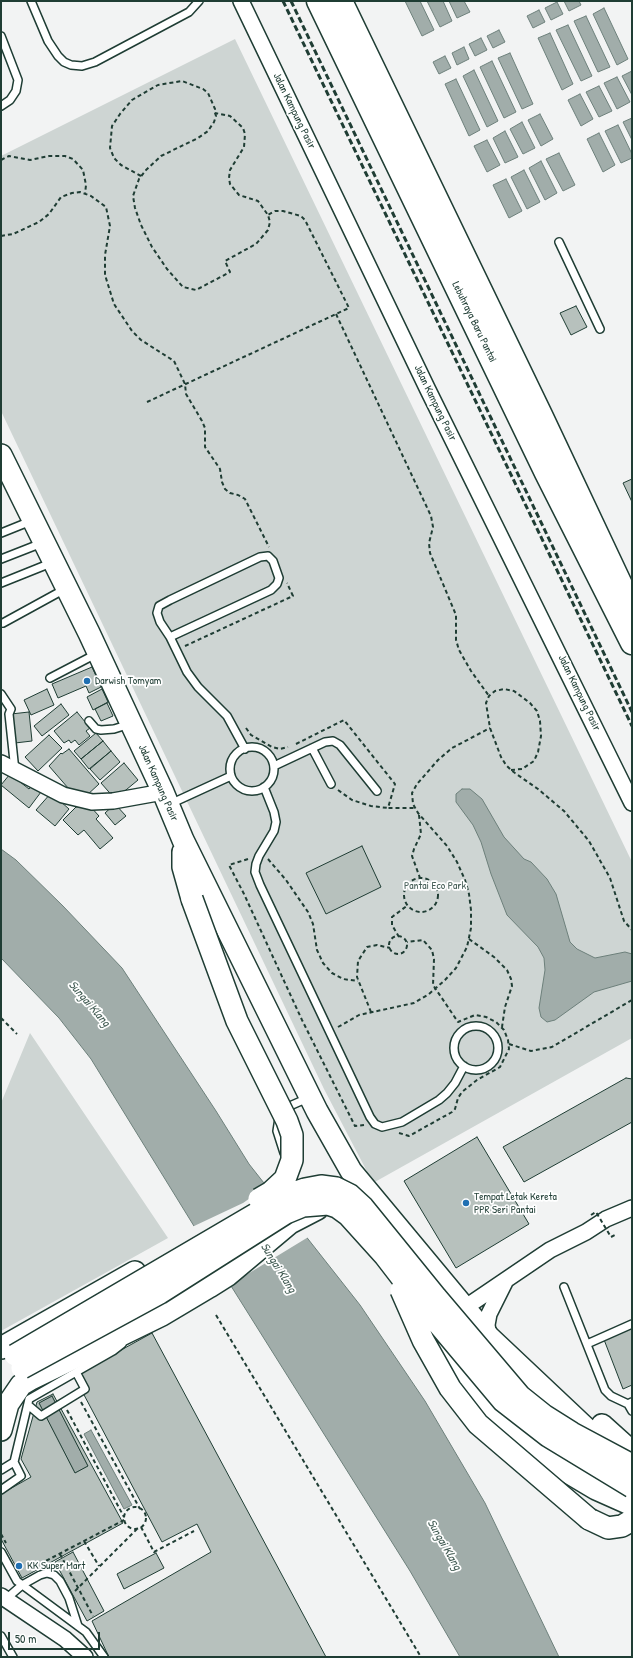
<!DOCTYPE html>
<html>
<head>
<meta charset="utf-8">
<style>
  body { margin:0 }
  #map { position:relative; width:633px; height:1658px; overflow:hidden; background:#f2f3f3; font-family:"Patrick Hand",sans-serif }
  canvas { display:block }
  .frame { position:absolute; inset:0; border:2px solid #1f3d34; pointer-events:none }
  .scale { position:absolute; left:8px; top:1632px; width:92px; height:18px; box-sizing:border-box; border:2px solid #1f3d34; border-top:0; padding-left:5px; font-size:12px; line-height:14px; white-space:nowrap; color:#1f3d34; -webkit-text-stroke:3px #fff; paint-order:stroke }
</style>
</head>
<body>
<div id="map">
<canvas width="633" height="1658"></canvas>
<div class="frame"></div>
<div class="scale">50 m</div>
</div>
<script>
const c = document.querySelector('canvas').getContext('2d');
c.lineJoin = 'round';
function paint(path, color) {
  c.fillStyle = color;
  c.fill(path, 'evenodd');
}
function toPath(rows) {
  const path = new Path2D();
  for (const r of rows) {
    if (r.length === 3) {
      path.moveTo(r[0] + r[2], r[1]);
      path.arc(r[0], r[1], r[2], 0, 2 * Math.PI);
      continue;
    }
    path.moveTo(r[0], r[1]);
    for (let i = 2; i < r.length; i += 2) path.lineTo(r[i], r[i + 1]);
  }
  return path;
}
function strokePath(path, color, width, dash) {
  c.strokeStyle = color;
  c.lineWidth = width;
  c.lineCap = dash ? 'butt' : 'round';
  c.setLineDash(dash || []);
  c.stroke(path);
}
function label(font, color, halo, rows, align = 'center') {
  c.font = font + ' "Patrick Hand",sans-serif';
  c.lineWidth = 3.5;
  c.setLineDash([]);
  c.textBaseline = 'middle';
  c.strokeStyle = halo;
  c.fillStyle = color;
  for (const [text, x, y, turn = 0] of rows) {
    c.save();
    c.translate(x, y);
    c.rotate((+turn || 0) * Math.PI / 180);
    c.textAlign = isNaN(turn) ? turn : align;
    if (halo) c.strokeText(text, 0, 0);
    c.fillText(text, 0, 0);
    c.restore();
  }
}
paint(toPath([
  [235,39,632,862,632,1038,373,1183,324,1089,1,411,1,156],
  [30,1033,168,1238,1,1331,1,1103]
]), '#ced5d3');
const water = toPath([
  [405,1,420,1,434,30,422,36,405,1],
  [427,1,443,1,452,21,440,27,427,1],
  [449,1,464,1,470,12,457,18,449,1],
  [564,1,579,1,581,5,569,11,564,1],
  [557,2,563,14,551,20,545,8,557,2],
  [604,8,628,59,617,65,593,14,604,8],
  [539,10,545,22,533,28,527,16,539,10],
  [586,16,610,67,598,72,574,21,586,16],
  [568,25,592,76,581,81,556,30,568,25],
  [499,30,505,42,493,48,487,36,499,30],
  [550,33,573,84,562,90,538,38,550,33],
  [481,38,487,50,475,56,469,44,481,38],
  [464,47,469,59,457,65,452,53,464,47],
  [510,53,533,104,522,109,498,58,510,53],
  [445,56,451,68,439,74,433,62,445,56],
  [492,61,516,112,504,118,480,67,492,61],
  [474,70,498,121,487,127,463,76,474,70],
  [632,71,632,95,622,76,632,71],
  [617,77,630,102,617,109,604,83,617,77],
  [456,79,480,130,469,136,445,84,456,79],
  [599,86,612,111,599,117,586,92,599,86],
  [580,94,593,119,581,126,568,100,580,94],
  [540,114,553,139,541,146,528,120,540,114],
  [632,118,632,140,623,122,632,118],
  [522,122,535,148,523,154,510,129,522,122],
  [618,125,632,154,632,158,621,163,605,131,618,125],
  [505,131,518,157,505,163,493,138,505,131],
  [599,133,615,165,603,172,587,139,599,133],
  [487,140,500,165,487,172,474,146,487,140],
  [559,153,575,185,563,191,546,159,559,153],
  [541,161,557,193,545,200,529,168,541,161],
  [524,170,540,202,527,209,511,177,524,170],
  [506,179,522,211,509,218,493,185,506,179],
  [462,789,470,789,482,799,504,837,524,859,531,862,547,879,556,894,570,942,577,949,595,958,625,952,632,954,632,981,594,992,555,1020,547,1022,541,1017,539,1008,545,970,544,958,538,947,507,915,491,874,481,842,473,825,456,802,456,794,462,789],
  [1,849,16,860,63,906,122,968,216,1111,249,1164,360,1305,425,1401,485,1503,559,1657,460,1657,410,1571,226,1278,91,1059,59,1018,1,958,1,849],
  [52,1396,88,1466,75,1473,39,1403,52,1396],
  [91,1430,132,1505,124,1509,84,1434,91,1430]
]);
paint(water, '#a1adaa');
strokePath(water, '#6d807b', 1);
paint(toPath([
  [269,1185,310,1236,228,1286,192,1227,243,1203]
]), '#f2f3f3');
const building = toPath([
  [576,306,587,327,571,335,560,313,576,306],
  [632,479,632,502,623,483,632,479],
  [92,667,101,687,89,693,86,686,58,698,52,684,92,667],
  [47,689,54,705,31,715,24,700,47,689],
  [102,689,108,702,93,710,87,697,102,689],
  [107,703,113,716,101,721,95,709,107,703],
  [61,704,69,715,42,736,34,726,61,704],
  [29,712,32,741,15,743,11,714,29,712],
  [77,712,90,728,86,731,90,736,79,745,75,740,71,743,69,740,64,743,54,731,77,712],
  [96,733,103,741,81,759,74,751,96,733],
  [49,735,62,748,38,771,25,757,49,735],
  [103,741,111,751,89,769,81,759,103,741],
  [69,749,99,784,86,796,81,791,75,796,49,766,61,753,62,754,69,749],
  [111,751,120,762,100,780,90,769,111,751],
  [124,763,138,780,115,799,101,783,124,763],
  [10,774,29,789,32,785,41,792,29,808,1,785,10,774],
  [51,793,69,809,55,826,36,810,51,793],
  [115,804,126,816,115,825,105,813,115,804],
  [89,805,99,816,96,819,113,838,100,849,84,830,78,835,63,820,76,807,89,805],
  [362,846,381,887,326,914,306,873,362,846],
  [626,1078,632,1079,632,1122,524,1182,503,1147,626,1078],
  [477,1137,529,1224,456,1268,404,1181,477,1137],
  [632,1326,632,1385,623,1389,603,1337,632,1326],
  [152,1333,326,1657,110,1657,108,1655,92,1621,211,1552,197,1524,162,1542,74,1376,152,1333],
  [53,1394,123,1523,22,1578,1,1539,1,1494,31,1477,21,1459,37,1402,53,1394],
  [52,1396,88,1466,75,1473,39,1403,52,1396],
  [73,1552,104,1611,87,1621,55,1562,73,1552],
  [156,1553,164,1568,124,1589,117,1574,156,1553]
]);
paint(building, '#b7c1bd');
strokePath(building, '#1f3d34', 1);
const lane = toPath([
  [31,1,48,41,58,56,64,62,71,65,82,66,95,62,189,12,199,1],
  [1,36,18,80,16,91,10,100,1,106],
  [559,242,600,329],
  [1,533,31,521],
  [1,559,42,543],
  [1,583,51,563],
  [3,623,65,589],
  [170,637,271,590,277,584,279,578,273,561,268,556,260,557,170,600,159,606,157,613,160,622,170,637,187,672,198,687,227,716,245,749],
  [50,678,96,654],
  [1,694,11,709,9,714,15,771],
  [89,721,96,729,101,730,114,729,130,724],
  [252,769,22],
  [312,748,331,784],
  [274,766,325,742,333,741,340,745,377,791],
  [264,787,274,812,276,822,274,831,259,856,256,864,255,872,260,885,370,1117,375,1124,382,1127,402,1122,439,1100,447,1093,455,1083,464,1066],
  [170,804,231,776],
  [476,1048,22],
  [284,1153,277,1131,279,1118,292,1105,308,1098],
  [564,1287,605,1390,611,1396,628,1404],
  [587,1344,632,1324],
  [632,1402,628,1404,632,1411],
  [28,1405,41,1416,85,1389,76,1372],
  [1,1470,14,1462,29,1399,113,1351,122,1344],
  [1,1490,21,1476,14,1462],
  [1,1552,17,1581,86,1632,104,1657],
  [6,1599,22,1585,40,1575,47,1573,54,1575,60,1581,69,1598,78,1626],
  [1,1636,13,1657]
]);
const street = toPath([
  [241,1,428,390,632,803],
  [1,763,63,795,92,802,113,801,163,792],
  [455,1310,466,1307,550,1250,586,1232,606,1219,632,1208],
  [489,1337,487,1325,489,1314,506,1280],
  [1,1596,65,1639,85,1657]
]);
const secondary = toPath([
  [1,455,89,633,163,792,183,840,317,1111,351,1171,489,1337,610,1451],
  [183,852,183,867,192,899],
  [428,1325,483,1403,532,1451,596,1489,632,1505],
  [1,1348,135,1272],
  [602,1425,632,1452],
  [1,1430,8,1404,21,1385,31,1379,162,1315,209,1287,228,1275,290,1223,317,1209],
  [589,1519,608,1528,622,1526,632,1520]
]);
const highway = toPath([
  [318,1,546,473,632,643],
  [341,1,541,415,632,608]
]);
strokePath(lane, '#1f3d34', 10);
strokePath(street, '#1f3d34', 18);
strokePath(secondary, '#1f3d34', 24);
strokePath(highway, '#1f3d34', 25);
strokePath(toPath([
  [1,160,9,156,30,160,49,156,65,156,73,159,83,170,86,185,85,194],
  [141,176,121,165,114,158,110,148,112,126,120,114,132,100,158,85,182,81,203,89,208,93,215,109,215,113,216,116,214,122,208,131,198,138,161,156,146,170,139,179,133,196,135,208,141,225,152,247,167,269,183,287,196,290,230,272,225,261,256,244,268,230,270,222,268,215,258,201,239,195,230,184,229,178,230,170,244,147,245,134,243,128,230,116,215,113],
  [1,236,13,234,39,222,49,214,61,197,72,193,80,192,91,196,106,207,110,226,105,255,105,275,114,304,132,331,141,340,174,361,185,384,186,394,202,421,205,428,205,447,220,469,222,482,225,489,230,493,238,495,245,499,269,547],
  [336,314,431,516,433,527,429,543,430,553,456,615,456,640,459,650,471,671,489,696],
  [147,402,349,308,305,220,301,216,283,211,275,211,268,215],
  [185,646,293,596,287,583],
  [246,728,251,735,272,747,280,749,288,747],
  [296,744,344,720,395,784,388,808,415,808],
  [511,770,522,769,534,761,538,752,541,736,540,721,537,711,530,703,514,691,504,689,495,691,489,696,486,703,490,728,501,757,506,765,511,770,515,773,538,789,564,811,589,841,610,878,624,921,632,930],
  [338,790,352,800,371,806,388,808],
  [419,815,421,834,414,849,412,856,420,878],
  [248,859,229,865,244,894,302,1020,355,1126,364,1125],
  [268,859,286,880,308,912,313,924,317,950,323,963,332,973,343,979,358,981],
  [421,895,17],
  [398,945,9],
  [399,937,392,925,392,917,408,905],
  [469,939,494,957,507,970,511,979,512,986,505,1007,502,1027],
  [371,1012,357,977,358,961,367,947,377,945,390,948],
  [1,1018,17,1034],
  [338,1027,359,1015,414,1003,429,994,445,980,456,968,467,947,471,928,471,910,469,894,465,880,457,862,447,846,418,813,413,804,412,793,417,784,438,760,452,748,490,728],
  [509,1044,531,1051,552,1047,632,1000],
  [399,1133,409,1136,452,1112,455,1109,458,1098,462,1092,477,1080,500,1067,509,1049,508,1040,504,1030,496,1022,486,1017,475,1015,458,1022,433,985,434,959,432,950,423,940,407,942],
  [216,1315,421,1657],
  [81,1402,140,1509],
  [67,1410,124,1517],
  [135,1518,11],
  [141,1527,154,1552,194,1531],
  [1,1534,6,1543],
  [84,1541,99,1566],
  [60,1554,93,1616],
  [40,1564,124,1520],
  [75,1591,138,1528]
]), '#1f3d34', 2, [4, 3]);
strokePath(lane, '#fff', 7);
strokePath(street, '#fff', 15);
strokePath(secondary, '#fff', 21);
strokePath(highway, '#fff', 22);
strokePath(toPath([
  [283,1,632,726],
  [291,1,632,712]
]), '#1f3d34', 3, [6, 3]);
const secondaryBridge = toPath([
  [192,899,237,1021,287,1121,292,1135,292,1160,285,1179,271,1192,259,1199],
  [401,1290,423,1340,450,1388,478,1424,589,1519],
  [15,1355,288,1195,305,1189,321,1186,336,1188,350,1195,363,1207,436,1297,520,1396,545,1416,572,1433,632,1465],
  [22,1368,160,1293,286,1213,303,1206,328,1204,337,1207,348,1215,385,1256,425,1308,503,1401,548,1436,632,1487]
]);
strokePath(secondaryBridge, '#1f3d34', 24, []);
strokePath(toPath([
  [591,1215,596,1212,611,1237,615,1235]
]), '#1f3d34', 2, [4, 3]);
strokePath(secondaryBridge, '#fff', 21);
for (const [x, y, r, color] of [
  [87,681,4,"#1f6fb2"],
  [466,1203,4,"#1f6fb2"],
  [19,1566,4,"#1f6fb2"]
]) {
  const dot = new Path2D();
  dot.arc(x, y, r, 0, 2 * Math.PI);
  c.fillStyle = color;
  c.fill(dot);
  strokePath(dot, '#fff', 1.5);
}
label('11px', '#1f3d34', '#fff', [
  ["Jalan Kampung Pasir",294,111,64],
  ["Lebuhraya Baru Pantai",474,322,64],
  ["Jalan Kampung Pasir",435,403,64],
  ["Jalan Kampung Pasir",579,693,64],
  ["Jalan Kampung Pasir",158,783,66]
]);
label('11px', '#1f3d34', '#fff', [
  ["Darwish Tomyam",95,681],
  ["Tempat Letak Kereta",474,1197],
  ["PPR Seri Pantai",474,1210],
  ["KK Super Mart",27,1566]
], 'left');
label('11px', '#425b54', '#fff', [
  ["Pantai Eco Park",435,886]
]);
label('italic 12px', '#465f57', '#fff', [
  ["Sungai Klang",89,1004,49],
  ["Sungai Klang",278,1268,58],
  ["Sungai Klang",444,1545,60]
]);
</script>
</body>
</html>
